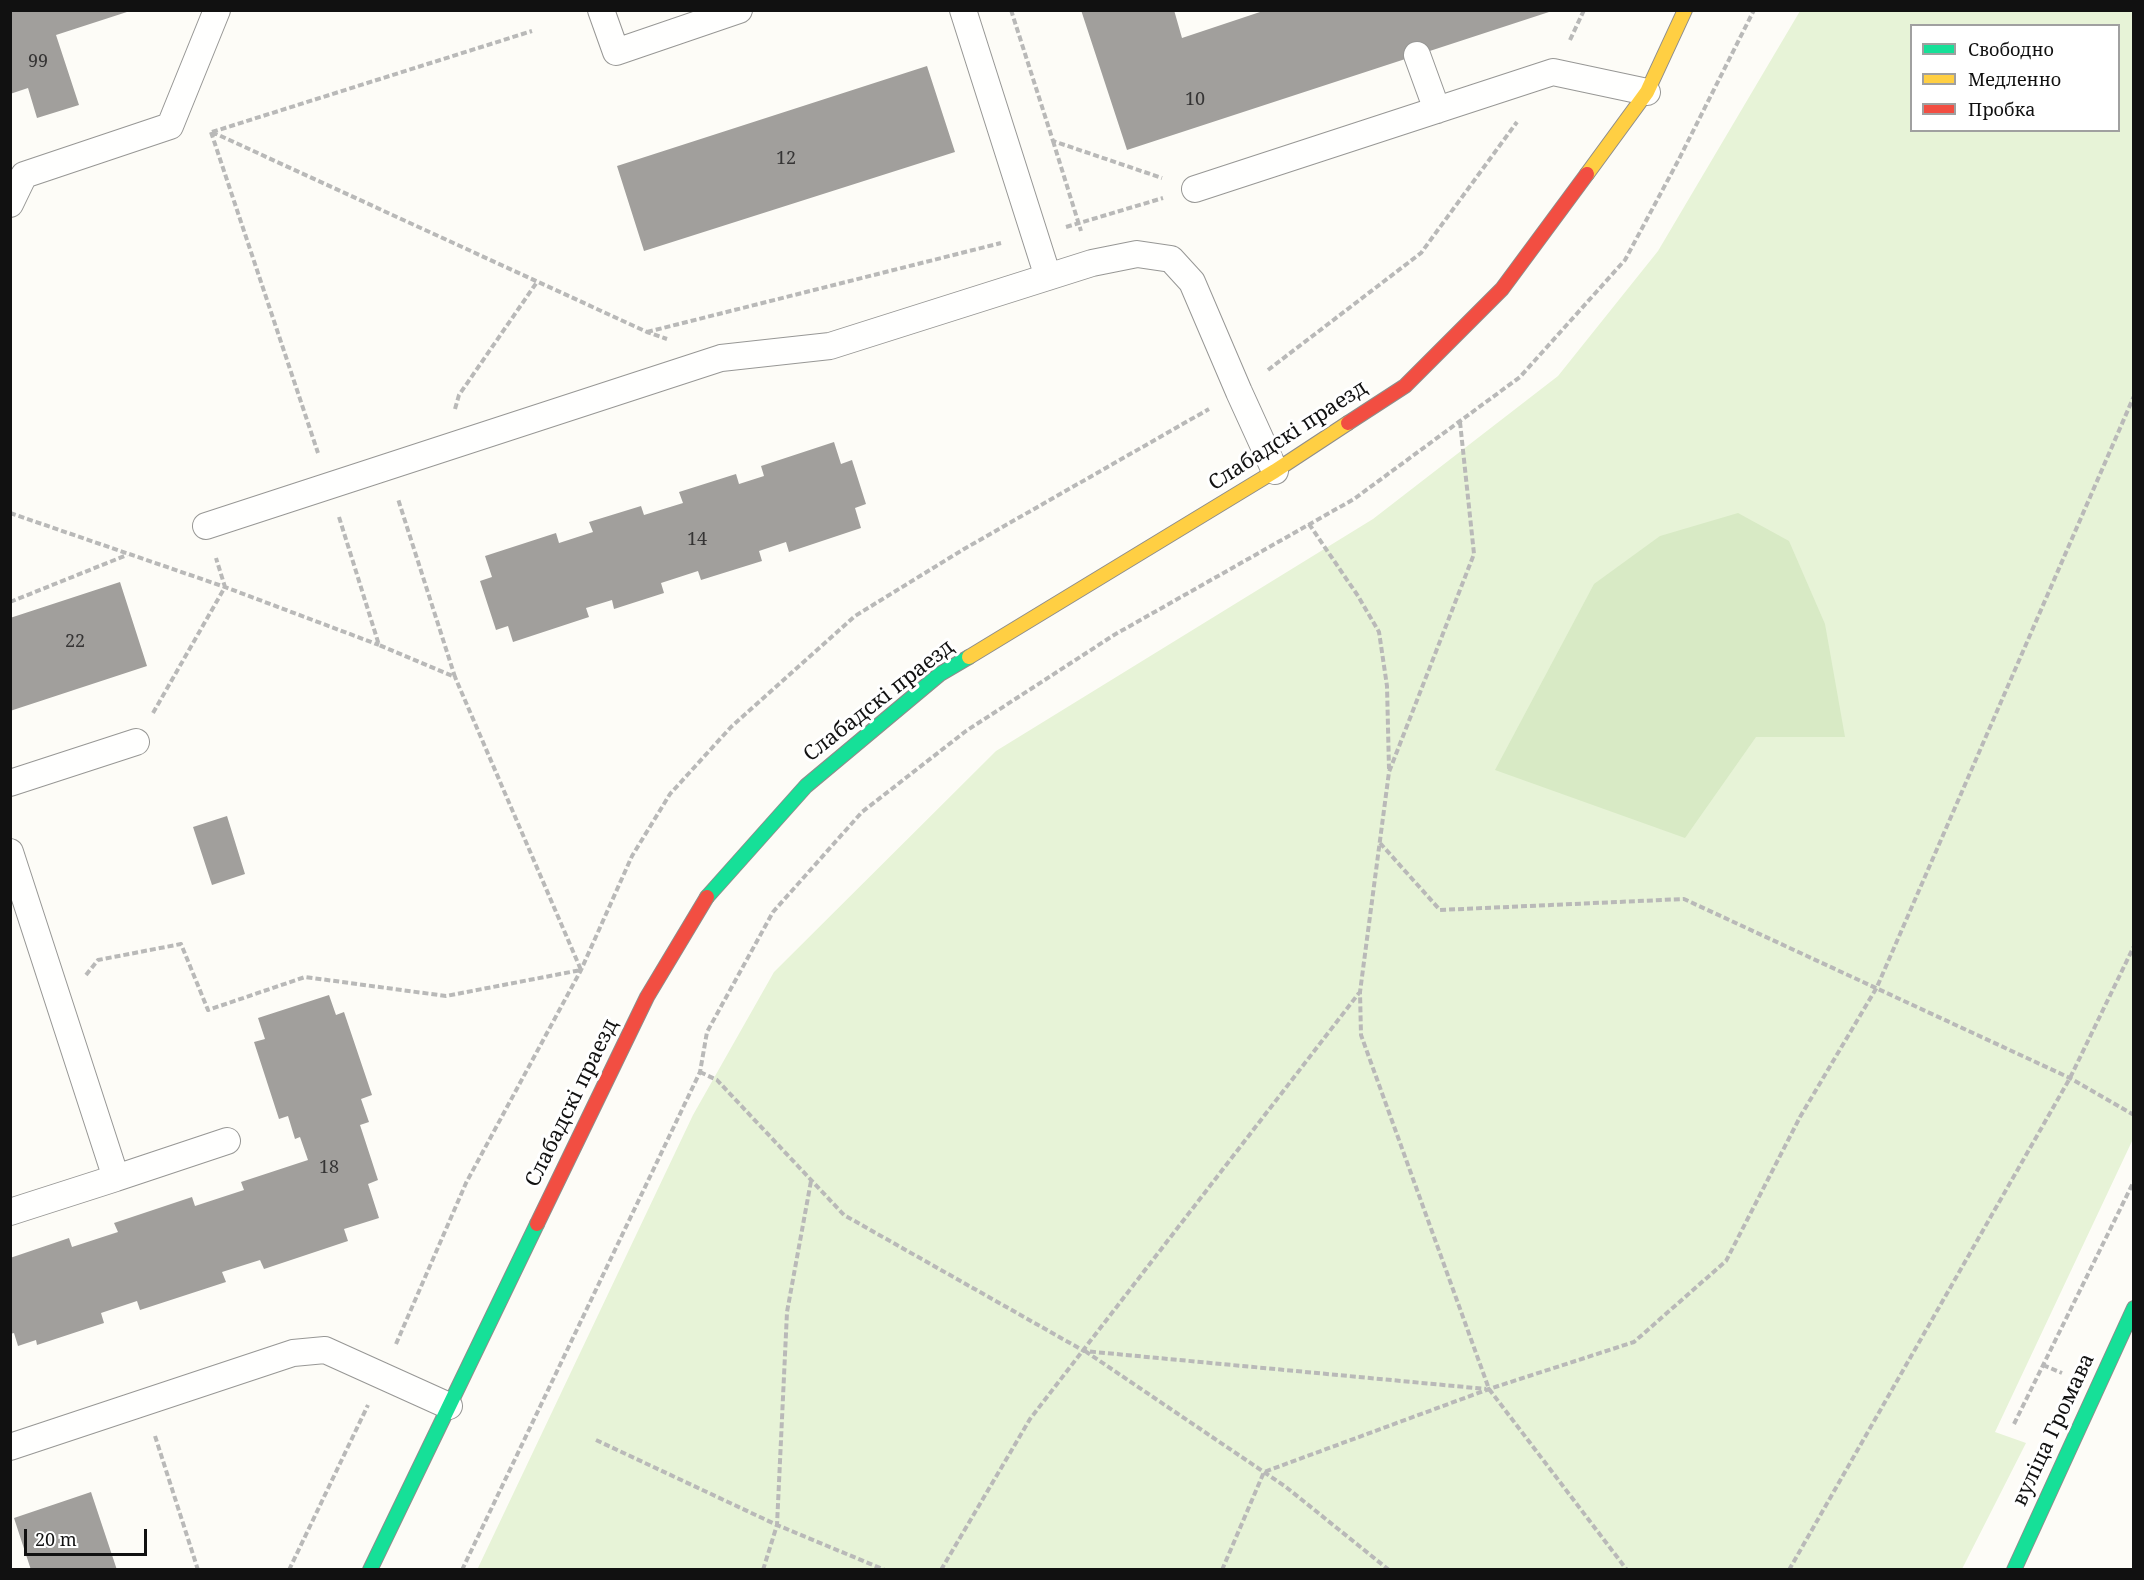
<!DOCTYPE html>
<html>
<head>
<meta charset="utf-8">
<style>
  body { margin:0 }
  #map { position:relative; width:2144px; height:1580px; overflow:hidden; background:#fdfcf7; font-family:"Noto Serif",serif }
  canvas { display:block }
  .frame { position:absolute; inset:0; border:12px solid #111; pointer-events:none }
  .legend { position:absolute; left:1910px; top:24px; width:210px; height:108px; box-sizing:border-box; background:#fff; border:2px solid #a0a0a0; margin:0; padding:8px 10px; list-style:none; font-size:18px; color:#111 }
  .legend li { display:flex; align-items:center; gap:12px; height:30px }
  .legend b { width:30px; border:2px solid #a0a0a0 }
  .scale { position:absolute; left:24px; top:1529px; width:123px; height:27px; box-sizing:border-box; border:3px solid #111; border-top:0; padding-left:8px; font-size:18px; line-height:21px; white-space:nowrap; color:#111; -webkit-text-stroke:4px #fff; paint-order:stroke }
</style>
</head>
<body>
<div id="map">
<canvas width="2144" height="1580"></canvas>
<div class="frame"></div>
<ul class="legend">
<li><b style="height:8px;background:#16e098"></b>Свободно</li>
<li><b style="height:8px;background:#ffcf43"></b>Медленно</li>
<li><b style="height:8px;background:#f24e42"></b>Пробка</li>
</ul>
<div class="scale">20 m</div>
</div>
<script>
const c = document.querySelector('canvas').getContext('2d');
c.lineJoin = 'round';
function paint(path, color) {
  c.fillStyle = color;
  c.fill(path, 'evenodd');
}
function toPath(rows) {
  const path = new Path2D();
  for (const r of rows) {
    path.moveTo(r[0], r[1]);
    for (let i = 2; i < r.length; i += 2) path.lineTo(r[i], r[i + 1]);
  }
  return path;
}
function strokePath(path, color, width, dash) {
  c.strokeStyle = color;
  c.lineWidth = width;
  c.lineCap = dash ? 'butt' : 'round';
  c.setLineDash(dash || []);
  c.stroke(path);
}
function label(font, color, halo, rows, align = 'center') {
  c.font = font + ' "Noto Serif",serif';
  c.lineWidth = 6;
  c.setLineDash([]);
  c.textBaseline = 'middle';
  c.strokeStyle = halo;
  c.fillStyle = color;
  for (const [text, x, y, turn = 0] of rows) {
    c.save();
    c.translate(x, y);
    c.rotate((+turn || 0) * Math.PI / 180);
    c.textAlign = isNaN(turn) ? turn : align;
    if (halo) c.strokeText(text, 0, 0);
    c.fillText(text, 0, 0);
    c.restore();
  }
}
paint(toPath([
  [1800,11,2133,11,2133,1139,1995,1432,2026,1443,1962,1569,477,1570,693,1115,774,972,996,751,1373,519,1558,376,1658,251],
  [1912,26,2118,26,2118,130,1912,130]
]), '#e7f3d7');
paint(toPath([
  [1738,513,1789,541,1825,624,1845,737,1756,737,1685,838,1495,770,1594,584,1660,536]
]), '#d8eac5');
paint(toPath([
  [10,10,130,10,130,11,56,35,79,105,37,118,28,88,10,94],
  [1081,10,1174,10,1182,38,1266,10,1548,10,1549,12,1127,150],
  [927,66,955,152,644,251,617,166],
  [834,442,841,464,852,460,866,504,855,508,861,528,789,552,786,542,759,551,762,561,701,580,698,571,661,583,664,593,614,609,612,600,586,608,589,617,513,642,508,626,496,630,480,581,492,577,485,556,556,533,559,543,593,532,589,522,641,506,644,515,683,503,679,492,736,474,739,484,764,476,761,466],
  [120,582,147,666,10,711,10,618],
  [227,816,245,874,212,885,193,827],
  [329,995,336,1015,344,1012,372,1095,361,1099,369,1122,360,1125,378,1180,368,1184,379,1218,344,1229,348,1241,264,1269,260,1260,222,1272,226,1282,140,1310,137,1301,101,1313,104,1323,37,1345,36,1340,18,1346,14,1333,10,1334,10,1258,69,1238,72,1247,118,1232,114,1223,192,1197,195,1206,244,1190,241,1182,308,1160,300,1137,295,1139,288,1116,279,1119,254,1042,265,1039,258,1018],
  [91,1492,117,1570,31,1570,14,1518]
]), '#a19f9c');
const lane = toPath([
  [601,10,616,52,739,10],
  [963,10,1048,277],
  [1417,55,1437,110],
  [1195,189,1553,72,1647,92],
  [10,204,24,175,170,126,217,10],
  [206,526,721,358,830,346,1092,263,1137,254,1171,259,1192,282,1239,392,1275,471],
  [10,783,136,742],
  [10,852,116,1178,10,1212],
  [116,1178,227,1141],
  [10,1447,293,1353,325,1350,449,1406]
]);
const fast = toPath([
  [707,897,806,786,940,674,969,657],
  [370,1570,537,1224],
  [2014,1570,2134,1308]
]);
const slow = toPath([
  [1587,174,1647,92,1685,10],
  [969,657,1275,471,1348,423]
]);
const jam = toPath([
  [1348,423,1405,386,1502,289,1587,174],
  [537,1224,647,997,707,897]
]);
strokePath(lane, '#979795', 28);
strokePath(fast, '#8e8d8b', 16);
strokePath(slow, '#8e8d8b', 16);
strokePath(jam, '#8e8d8b', 16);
strokePath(toPath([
  [1011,10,1053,141,1162,178],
  [1570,40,1584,10],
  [211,132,318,453],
  [212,132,647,332,667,339],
  [212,132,532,31],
  [1053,141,1081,231],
  [1066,227,1163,198],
  [647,332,1001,243],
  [1268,370,1421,253,1517,122],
  [455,409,459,395,537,282],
  [1460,422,1474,554,1389,772,1360,992,1361,1035,1489,1389,1627,1570],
  [10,513,225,587,379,645],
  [339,517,379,645,455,677,398,499],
  [1309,524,1358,596,1379,632,1387,686,1389,769],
  [10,602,127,555],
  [153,713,225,587,216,558],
  [1380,843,1440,910,1684,899,2070,1078,2134,1115],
  [86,975,98,960,181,944,208,1010,305,977,446,996,581,970,455,677],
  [700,1072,717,1080,844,1215,1084,1351,1486,1389],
  [396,1344,466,1183,581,970,632,856,670,794,731,727,855,616,964,549,1209,409],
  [1085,1351,1286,1487,1389,1570],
  [2043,1365,2062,1373],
  [2014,1424,2134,1181],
  [155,1436,198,1570],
  [596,1440,777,1525,885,1570],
  [289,1570,368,1405],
  [462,1570,700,1072,707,1032,773,912,862,812,966,731,1114,635,1354,499,1520,377,1625,260,1678,161,1754,10],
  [763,1570,777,1525,787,1312,811,1181],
  [941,1570,1030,1419,1359,993],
  [1222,1570,1264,1472,1489,1389,1634,1342,1726,1261,1800,1117,1877,987,2134,396],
  [1789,1570,2070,1078,2134,946]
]), '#b9b9b8', 4, [6, 3]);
strokePath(lane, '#fffffe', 26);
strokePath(fast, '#16e098', 14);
strokePath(slow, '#ffcf43', 14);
strokePath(jam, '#f24e42', 14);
label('18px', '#353434', null, [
  ["99",38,62],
  ["10",1195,100],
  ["12",786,159],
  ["14",697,540],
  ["22",75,642],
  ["18",329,1168]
]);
label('21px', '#111', '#fff', [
  ["Слабадскі праезд",1288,436,-33],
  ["Слабадскі праезд",879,701,-38],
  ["Слабадскі праезд",572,1103,-64],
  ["вуліца Громава",2054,1430,-65]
]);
</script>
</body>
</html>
